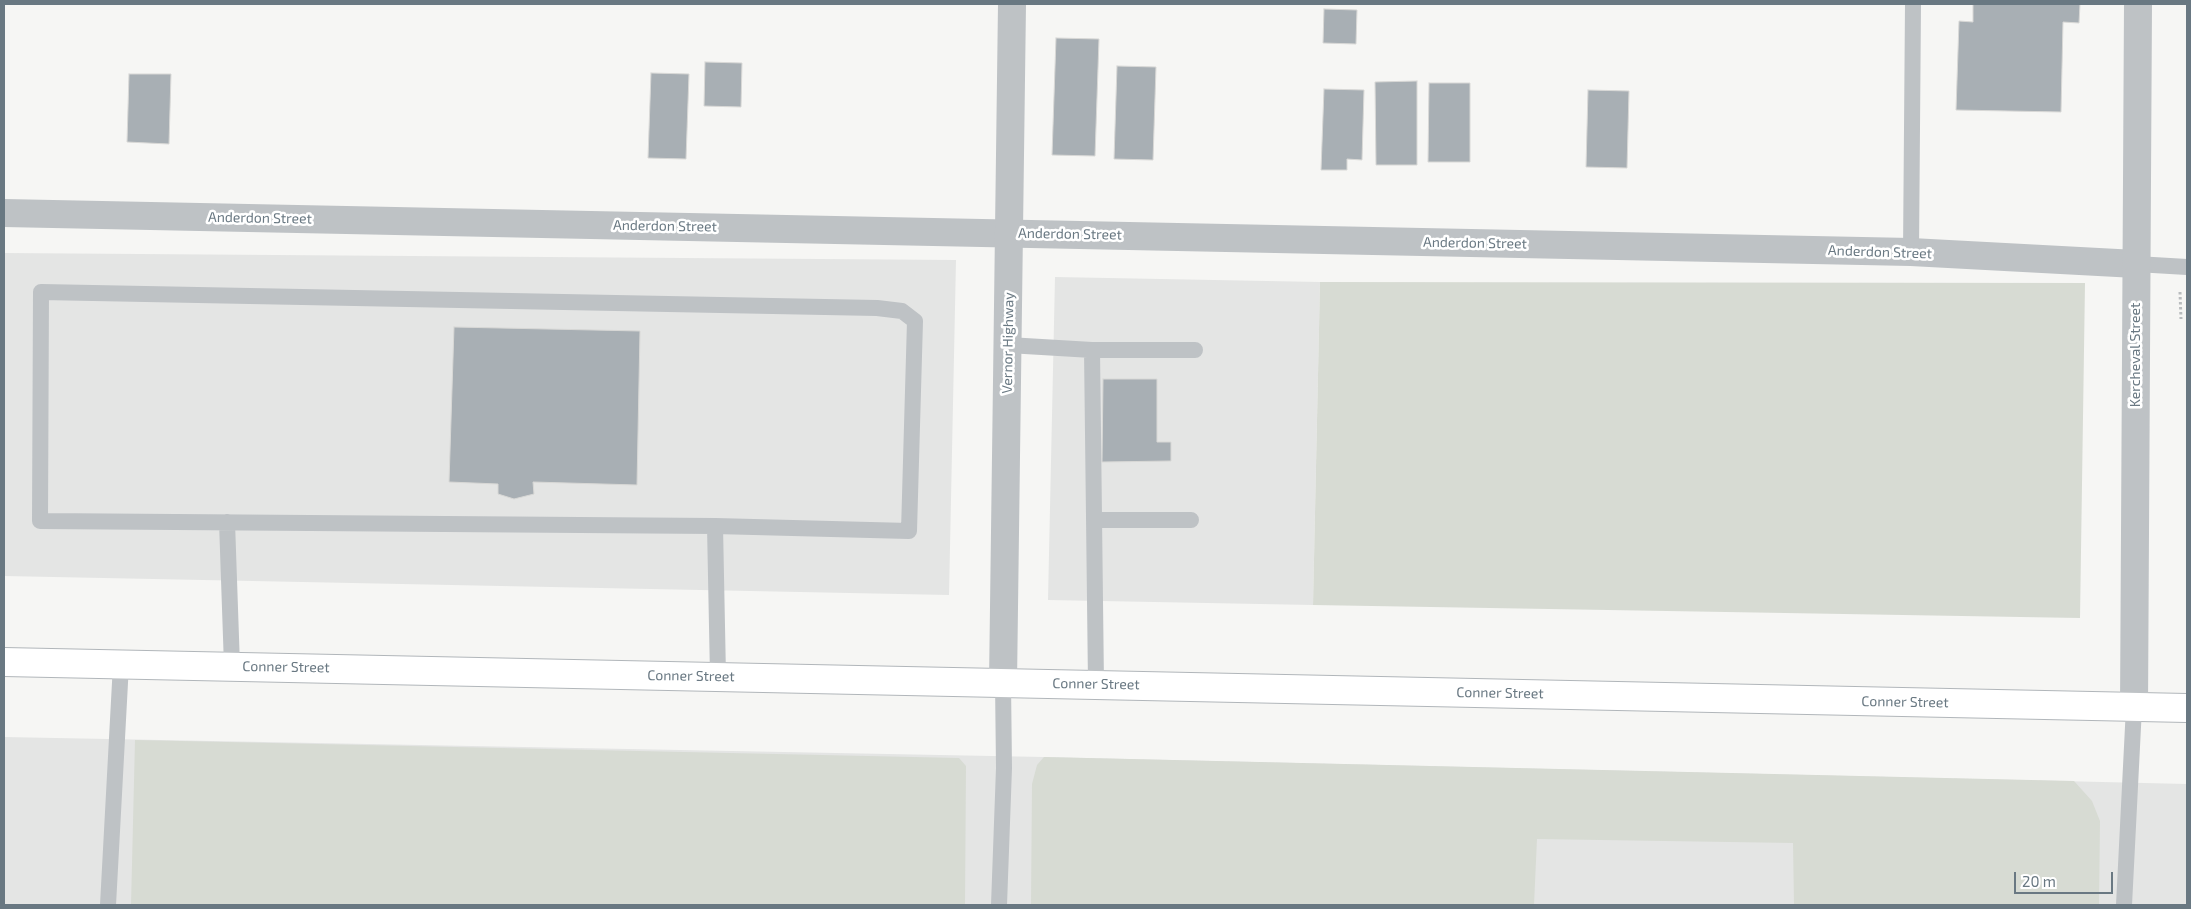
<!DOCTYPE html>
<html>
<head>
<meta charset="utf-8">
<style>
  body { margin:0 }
  #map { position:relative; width:2191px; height:909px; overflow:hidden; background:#f6f6f4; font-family:"Exo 2",sans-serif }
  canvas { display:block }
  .frame { position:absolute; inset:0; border:5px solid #697882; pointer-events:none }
  .scale { position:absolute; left:2014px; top:872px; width:99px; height:22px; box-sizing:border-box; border:2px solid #697882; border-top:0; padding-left:6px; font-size:15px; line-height:18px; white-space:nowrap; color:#697882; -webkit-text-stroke:4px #fff; paint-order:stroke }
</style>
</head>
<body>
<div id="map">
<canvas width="2191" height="909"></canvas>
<div class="frame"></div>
<div class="scale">20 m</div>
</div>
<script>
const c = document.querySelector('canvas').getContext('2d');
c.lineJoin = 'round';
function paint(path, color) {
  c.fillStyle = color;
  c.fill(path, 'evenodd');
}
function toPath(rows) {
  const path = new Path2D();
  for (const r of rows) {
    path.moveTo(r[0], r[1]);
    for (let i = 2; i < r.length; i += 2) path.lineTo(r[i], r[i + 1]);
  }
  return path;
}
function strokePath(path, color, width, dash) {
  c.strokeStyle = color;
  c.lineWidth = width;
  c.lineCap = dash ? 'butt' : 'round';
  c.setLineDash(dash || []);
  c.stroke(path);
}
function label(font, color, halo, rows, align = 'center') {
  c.font = font + ' "Exo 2",sans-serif';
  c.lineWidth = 5;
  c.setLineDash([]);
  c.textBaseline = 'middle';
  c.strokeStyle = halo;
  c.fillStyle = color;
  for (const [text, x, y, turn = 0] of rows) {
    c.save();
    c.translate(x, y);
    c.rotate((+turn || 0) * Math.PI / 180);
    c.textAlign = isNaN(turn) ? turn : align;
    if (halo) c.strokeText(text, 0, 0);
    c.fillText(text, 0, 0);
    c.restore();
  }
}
paint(toPath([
  [4,253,956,260,949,595,4,576],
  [1055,277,1320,282,1313,605,1048,600],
  [4,737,1044,757,2187,784,2187,905,4,905]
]), '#e4e5e4');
paint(toPath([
  [1320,282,2085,283,2080,618,1313,605],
  [135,740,959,758,966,766,965,905,131,905],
  [1044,757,2074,781,2092,801,2100,821,2099,905,1794,905,1793,843,1537,839,1534,905,1031,905,1032,784,1037,765]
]), '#d7dbd3');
const building = toPath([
  [1973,4,2080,4,2079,23,2063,22,2061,112,1956,110,1959,21,1973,22,1973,4],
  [1324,9,1357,10,1356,44,1323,43,1324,9],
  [1056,38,1099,39,1095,156,1052,155,1056,38],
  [705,62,742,63,741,107,704,106,705,62],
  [1117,66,1156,67,1153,160,1114,159,1117,66],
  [651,73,689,74,686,159,648,158,651,73],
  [129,74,171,74,169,144,127,142,129,74],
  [1417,81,1417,165,1376,165,1375,82,1417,81],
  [1429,83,1470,83,1470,162,1428,162,1429,83],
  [1324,89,1364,90,1362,160,1347,159,1347,170,1321,170,1324,89],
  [1588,90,1629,91,1627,168,1586,167,1588,90],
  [454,327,640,331,637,485,533,482,534,494,514,499,498,494,498,484,449,482,454,327],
  [1103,379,1157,379,1157,442,1171,442,1171,461,1102,462,1103,379]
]);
paint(building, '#a8afb4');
strokePath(building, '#d8d8d6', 1);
const secondary = toPath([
  [4,662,2187,708]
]);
strokePath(secondary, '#b1b6ba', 30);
strokePath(toPath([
  [2180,292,2181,319]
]), '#b8bbbd', 3, [2.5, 2.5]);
strokePath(toPath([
  [1911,252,1913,4],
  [2136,264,2187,267],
  [1008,345,1092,350,1096,684],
  [1092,350,1195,350],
  [1095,520,1191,520],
  [227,522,232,666],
  [715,526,40,521,41,292,877,308,902,311,915,321,909,531,715,526,718,676],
  [108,905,121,664],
  [999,905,1004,768,1003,682],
  [2124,905,2134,707]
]), '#bec2c5', 16);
strokePath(toPath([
  [4,213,1911,252,2136,264]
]), '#bec2c5', 28);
strokePath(toPath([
  [1003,682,1012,4],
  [2134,707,2138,4]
]), '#bec2c5', 28);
strokePath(secondary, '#fff', 28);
label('14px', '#697882', '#fff', [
  ["Anderdon Street",260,218,1],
  ["Anderdon Street",665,226,1],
  ["Anderdon Street",1070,234,1],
  ["Anderdon Street",1475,243,1],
  ["Anderdon Street",1880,252,2],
  ["Vernor Highway",1008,343,-89],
  ["Kercheval Street",2135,355,-90],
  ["Conner Street",286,667,1],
  ["Conner Street",691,676,1],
  ["Conner Street",1096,684,1],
  ["Conner Street",1500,693,1],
  ["Conner Street",1905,702,1]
]);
</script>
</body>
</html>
